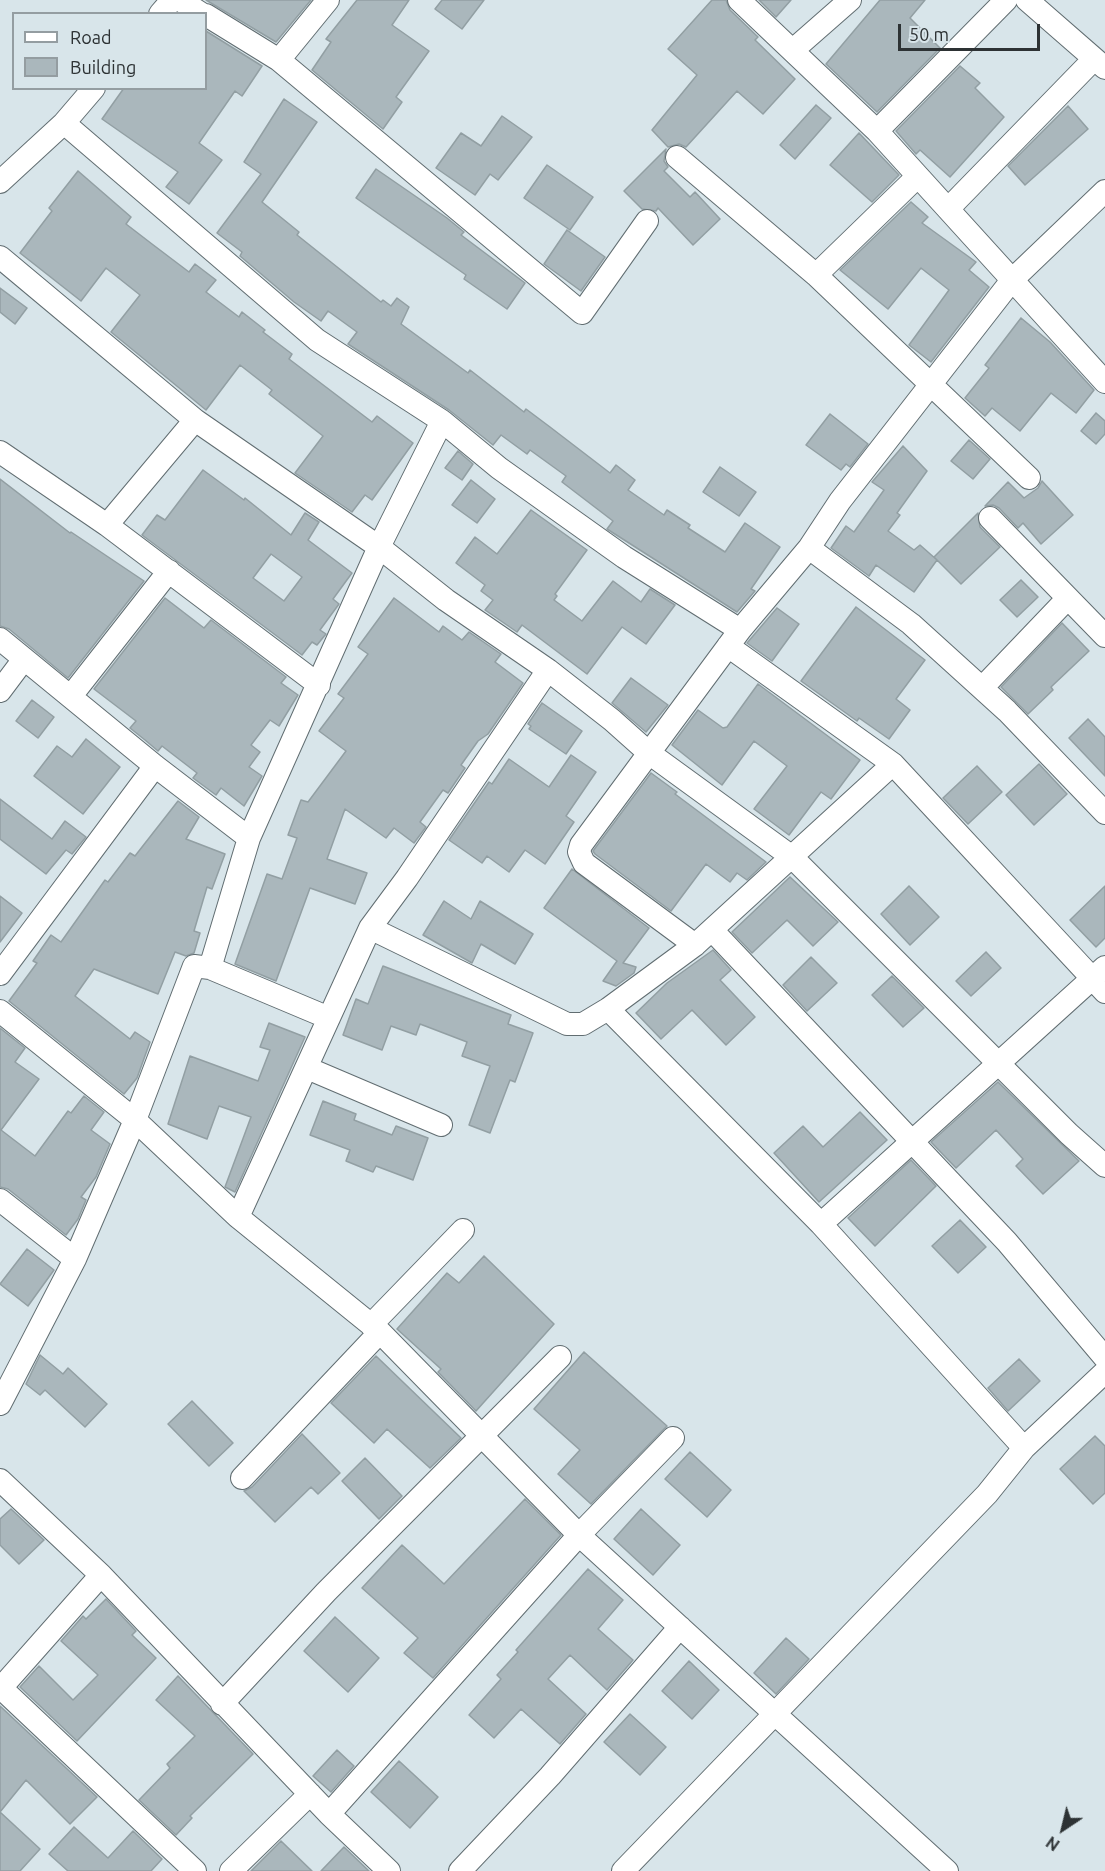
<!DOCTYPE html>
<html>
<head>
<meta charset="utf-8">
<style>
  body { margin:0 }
  #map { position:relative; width:1105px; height:1871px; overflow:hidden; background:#d8e5ea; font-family:Ubuntu,sans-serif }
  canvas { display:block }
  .legend { position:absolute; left:12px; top:12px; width:195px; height:78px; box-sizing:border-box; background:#d8e5ea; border:2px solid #949da1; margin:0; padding:8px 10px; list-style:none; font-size:18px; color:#2d3234 }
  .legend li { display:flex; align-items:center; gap:12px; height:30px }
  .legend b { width:30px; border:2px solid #949da1 }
  .north { position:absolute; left:1033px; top:1799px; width:60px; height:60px; -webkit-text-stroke:4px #d8e5ea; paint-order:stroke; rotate:215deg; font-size:16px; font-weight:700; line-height:24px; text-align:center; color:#2d3234 }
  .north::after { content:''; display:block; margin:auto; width:21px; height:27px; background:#2d3234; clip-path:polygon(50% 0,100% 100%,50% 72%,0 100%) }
  .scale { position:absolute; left:898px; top:24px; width:142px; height:27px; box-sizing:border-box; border:3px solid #2d3234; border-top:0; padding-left:8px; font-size:18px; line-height:21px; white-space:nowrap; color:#2d3234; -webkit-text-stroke:4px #d8e5ea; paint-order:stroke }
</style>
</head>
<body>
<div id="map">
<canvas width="1105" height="1871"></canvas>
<ul class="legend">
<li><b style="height:8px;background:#fff"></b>Road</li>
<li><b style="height:16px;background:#aab7bc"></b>Building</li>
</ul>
<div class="north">N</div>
<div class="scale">50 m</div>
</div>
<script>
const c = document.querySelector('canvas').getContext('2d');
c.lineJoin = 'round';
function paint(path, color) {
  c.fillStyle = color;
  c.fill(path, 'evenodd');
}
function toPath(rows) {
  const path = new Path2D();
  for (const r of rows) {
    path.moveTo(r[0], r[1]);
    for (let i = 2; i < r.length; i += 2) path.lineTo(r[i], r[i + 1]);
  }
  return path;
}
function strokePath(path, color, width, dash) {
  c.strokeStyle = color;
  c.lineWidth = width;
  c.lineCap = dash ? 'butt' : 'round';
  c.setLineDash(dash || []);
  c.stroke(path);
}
const building = toPath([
  [206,0,311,0,276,42,206,0],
  [357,0,409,0,392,25,429,51,396,97,402,102,383,129,312,70,331,42,326,39,357,0],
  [442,0,484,0,462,29,435,9,442,0],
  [712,0,726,0,730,10,758,37,755,40,795,79,763,114,737,91,686,147,679,144,668,147,652,130,697,75,668,49,712,0],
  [759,0,791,0,776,17,759,0],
  [880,0,925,0,910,18,940,48,877,112,826,64,880,0],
  [206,31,262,66,242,96,235,91,199,143,222,160,189,204,166,187,178,172,102,119,124,88,206,88,206,31],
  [960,66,980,83,975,88,1004,117,950,177,920,150,916,154,896,131,960,66],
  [284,99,317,122,262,202,299,232,297,235,381,302,383,300,391,306,397,298,409,307,401,324,468,373,470,370,524,412,526,409,550,427,610,473,616,465,635,480,628,490,664,515,667,510,690,525,688,528,725,552,745,523,780,547,751,589,755,591,737,612,607,529,613,521,562,482,566,476,530,450,527,454,501,435,493,445,449,410,348,344,357,332,328,311,321,321,294,302,240,256,242,252,217,233,261,174,244,162,284,99],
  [816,105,831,118,795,159,780,145,816,105],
  [1068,106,1088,129,1025,185,1008,166,1068,106],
  [502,116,532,137,498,180,490,174,475,195,436,168,461,133,481,146,502,116],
  [859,133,899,175,872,202,830,165,859,133],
  [666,149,664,161,668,167,664,171,690,197,695,192,720,219,693,245,658,208,656,211,642,209,624,191,666,149],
  [547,165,593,197,570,230,524,198,547,165],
  [376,169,447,218,464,232,461,235,525,283,507,309,464,279,466,275,356,198,376,169],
  [78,171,131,217,126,224,152,244,189,272,195,264,216,280,206,292,239,317,242,312,265,330,263,332,292,354,289,359,372,422,377,416,413,443,372,500,365,495,352,512,295,473,323,436,269,394,272,390,240,365,206,410,111,332,140,295,106,268,81,301,20,253,52,211,49,208,78,171],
  [911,202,928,217,922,223,976,262,969,270,989,287,931,362,909,345,949,290,921,268,888,309,840,270,911,202],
  [567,230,605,257,581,291,544,264,567,230],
  [0,288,27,308,15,324,0,312,0,288],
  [1021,318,1050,342,1094,390,1076,413,1051,393,1020,431,992,408,985,416,965,398,989,368,985,365,1021,318],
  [1096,413,1105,421,1105,434,1096,444,1081,431,1096,413],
  [830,414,868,444,850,467,846,464,841,470,806,445,830,414],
  [969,440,990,459,973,479,951,461,969,440],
  [903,446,927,471,897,513,900,515,888,531,914,550,920,545,937,560,914,592,876,565,869,576,831,548,846,526,854,532,884,490,872,482,903,446],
  [458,451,473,464,462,480,445,468,458,451],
  [720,467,756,492,739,516,703,492,720,467],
  [203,470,244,500,245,498,291,535,305,513,319,522,308,540,352,573,333,599,339,604,320,630,326,634,317,645,312,642,302,655,142,535,157,515,165,520,203,470],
  [271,554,302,577,284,601,253,578,271,554],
  [0,479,70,533,71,532,144,581,68,678,9,629,0,626,0,479],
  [471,480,495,499,477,523,452,505,471,480],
  [1042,481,1073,515,1041,544,1023,523,1018,528,999,508,993,505,985,506,1008,482,1024,498,1038,488,1042,481],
  [531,510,587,550,555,594,557,596,554,600,582,621,613,581,641,602,650,589,675,605,646,644,622,627,587,674,522,625,517,632,485,610,493,600,481,591,485,585,456,563,475,537,497,554,531,510],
  [978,513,980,527,1000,547,961,584,934,557,978,513],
  [1021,580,1038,597,1017,617,1000,600,1021,580],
  [165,598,204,628,211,620,286,677,281,683,298,695,279,726,270,720,251,745,260,752,249,767,262,776,244,806,221,788,216,795,193,778,197,773,162,746,158,751,145,740,130,728,136,721,94,689,165,598],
  [394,598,439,632,443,626,462,640,469,632,501,654,495,662,523,683,488,734,478,741,461,765,465,768,448,793,443,790,420,822,426,827,414,843,394,828,386,838,345,809,327,859,367,873,355,904,310,888,276,981,235,964,267,874,282,879,297,838,288,835,301,800,308,802,346,751,319,731,344,698,338,694,368,654,358,647,394,598],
  [856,607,925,660,896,699,910,710,889,739,859,718,857,721,801,681,856,607],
  [777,608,799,624,772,661,747,643,777,608],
  [1062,623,1089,651,1051,687,1053,690,1028,714,1001,687,1062,623],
  [631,678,668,705,646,732,612,703,631,678],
  [758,684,860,760,831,799,821,792,789,835,754,809,787,766,754,741,722,785,672,745,698,710,723,728,727,727,758,684],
  [32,700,54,717,38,738,16,721,32,700],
  [542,703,582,731,566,754,529,729,531,726,528,724,542,703],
  [1088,719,1105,737,1105,776,1069,738,1088,719],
  [86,739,120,767,83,814,34,776,57,746,72,757,86,739],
  [571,755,596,772,566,816,574,822,545,864,525,850,509,872,487,856,482,863,449,840,489,782,492,784,509,759,549,787,571,755],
  [1039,764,1067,794,1034,825,1006,795,1039,764],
  [977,766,1002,792,968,824,943,798,977,766],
  [651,773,677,792,675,794,766,862,747,880,737,873,730,882,706,864,671,911,595,854,593,851,651,773],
  [0,799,52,839,65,821,86,837,72,854,66,850,46,874,0,839,0,799],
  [178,801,199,817,186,839,225,854,212,889,207,887,194,931,200,933,194,953,186,956,175,952,158,994,94,969,75,996,130,1039,135,1032,150,1042,137,1078,124,1094,9,1001,37,963,33,961,51,935,61,942,105,880,108,882,130,853,135,856,178,801],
  [572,869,649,928,623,963,636,967,634,973,616,986,603,981,617,961,544,908,572,869],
  [790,877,838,922,813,946,787,920,752,953,732,932,790,877],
  [909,886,939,917,910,945,881,914,909,886],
  [1105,886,1105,938,1096,947,1070,920,1105,886],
  [0,896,22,913,0,942,0,896],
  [444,901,471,919,480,901,533,934,515,964,481,944,472,963,423,935,444,901],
  [713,950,731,970,720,980,755,1017,726,1045,692,1010,661,1039,636,1013,667,983,713,950],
  [986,952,1001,968,971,996,956,981,986,952],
  [811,957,837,983,807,1011,783,985,811,957],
  [383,966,511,1015,508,1024,533,1033,515,1082,510,1080,490,1133,469,1125,490,1066,462,1056,467,1042,420,1024,416,1035,391,1026,382,1050,343,1035,356,999,368,1004,383,966],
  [892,976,924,1008,903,1027,872,995,892,976],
  [269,1023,305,1037,235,1192,225,1187,251,1117,219,1106,207,1139,168,1124,190,1056,258,1081,270,1050,260,1047,269,1023],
  [0,1028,25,1048,15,1062,39,1079,1,1130,35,1156,68,1111,71,1113,84,1096,104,1112,91,1130,110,1144,96,1177,81,1197,86,1200,78,1219,66,1235,8,1189,0,1187,0,1028],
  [998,1082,1079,1161,1043,1194,1016,1166,1023,1159,996,1130,956,1168,931,1142,998,1082],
  [323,1101,356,1114,354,1120,392,1135,396,1126,428,1138,413,1180,376,1166,373,1172,346,1161,350,1150,310,1135,323,1101],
  [860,1112,887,1140,819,1202,774,1153,803,1126,823,1147,860,1112],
  [911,1160,936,1186,875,1246,848,1218,911,1160],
  [960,1220,986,1247,958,1273,932,1246,960,1220],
  [27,1249,54,1270,28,1306,0,1284,27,1249],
  [484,1256,554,1324,476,1411,438,1372,441,1369,397,1329,447,1273,459,1283,484,1256],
  [584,1352,667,1426,591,1504,558,1474,580,1450,534,1409,584,1352],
  [40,1355,63,1374,68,1368,107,1404,85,1427,45,1390,40,1395,26,1384,40,1355],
  [376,1356,461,1438,430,1468,387,1429,374,1443,331,1403,376,1356],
  [1019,1359,1040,1381,1008,1411,988,1388,1019,1359],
  [192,1401,233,1443,209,1466,168,1424,192,1401],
  [302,1434,340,1473,318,1494,311,1487,275,1522,244,1491,252,1487,302,1434],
  [1095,1436,1105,1446,1105,1493,1093,1504,1060,1469,1095,1436],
  [690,1452,731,1490,707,1517,665,1479,690,1452],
  [365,1458,402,1496,379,1519,342,1481,365,1458],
  [525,1499,561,1535,433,1678,404,1653,418,1638,362,1588,402,1545,444,1584,525,1499],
  [11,1509,44,1540,19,1564,0,1545,0,1519,11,1509],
  [641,1509,680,1545,653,1575,614,1539,641,1509],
  [588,1569,623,1600,598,1629,633,1660,607,1690,570,1655,548,1679,586,1714,560,1744,521,1709,494,1738,469,1715,501,1679,497,1675,518,1652,516,1650,588,1569],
  [106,1599,136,1631,132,1635,156,1658,77,1741,20,1687,39,1666,73,1700,98,1675,61,1641,83,1616,86,1619,106,1599],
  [335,1617,379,1658,348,1692,304,1651,335,1617],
  [786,1638,809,1659,776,1694,754,1673,786,1638],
  [689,1661,719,1690,692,1719,662,1691,689,1661],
  [178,1676,253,1754,190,1816,192,1818,176,1835,139,1800,170,1768,167,1764,195,1736,156,1700,178,1676],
  [0,1706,97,1797,70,1824,26,1780,0,1812,40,1849,20,1871,0,1871,0,1706],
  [630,1714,666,1747,640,1775,604,1742,630,1714],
  [337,1750,354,1766,331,1792,313,1776,337,1750],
  [399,1761,438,1797,410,1828,371,1792,399,1761],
  [74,1827,108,1858,133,1831,162,1859,151,1871,68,1871,49,1854,74,1827],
  [281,1841,312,1871,251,1871,281,1841],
  [344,1847,369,1871,321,1871,344,1847]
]);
paint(building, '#aab7bc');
strokePath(building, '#929fa3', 1.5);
const minor = toPath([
  [180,0,202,14],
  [328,0,279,60,582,313,647,221],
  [739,0,877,131,1105,382],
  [1027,0,1105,68],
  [160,14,172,0],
  [206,15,279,60],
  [793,50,850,0],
  [64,123,94,88],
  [877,131,1006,0],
  [677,157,816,275],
  [917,177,816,275,1029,478],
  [0,182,64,123,317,340,442,421,379,547,249,838,155,766,0,639],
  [948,209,1094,59],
  [0,257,195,420,379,547,446,600,548,670,612,720,649,753,792,857,1069,1134,1105,1166],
  [442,421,499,468,624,557,740,630],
  [0,452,107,525,319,685],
  [990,518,1105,636],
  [107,525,195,420],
  [809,548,911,624,1007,711,1105,813],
  [728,646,893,764,1105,992],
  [982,688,1068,598],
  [0,691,24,659],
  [71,696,169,571],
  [370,928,567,1024,583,1024,608,1009,695,945,893,764],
  [712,930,1007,1242,1105,1358],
  [695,945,584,863,579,852,581,845,740,630,809,548,840,501,1012,280,1105,191],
  [210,968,249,838],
  [0,974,155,766],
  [608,1009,821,1224,1024,1448],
  [0,1011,135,1120,238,1217,370,928,407,878,548,670],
  [307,1068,441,1125],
  [0,1200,75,1259],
  [238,1217,380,1332,579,1535,947,1871],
  [821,1224,1105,967],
  [371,1325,463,1230],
  [0,1404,75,1259,135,1120,194,966,210,968,329,1018],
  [242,1478,380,1332],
  [0,1480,101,1575,0,1689],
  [101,1575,329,1814,389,1871],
  [0,1687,195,1871],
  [222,1704,326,1592,560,1357],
  [329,1814,579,1535,673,1438],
  [231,1871,310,1794],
  [460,1871,550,1776,680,1627],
  [623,1871,987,1494,1024,1448,1105,1372]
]);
strokePath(minor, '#616d71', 24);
strokePath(minor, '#fff', 22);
</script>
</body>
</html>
